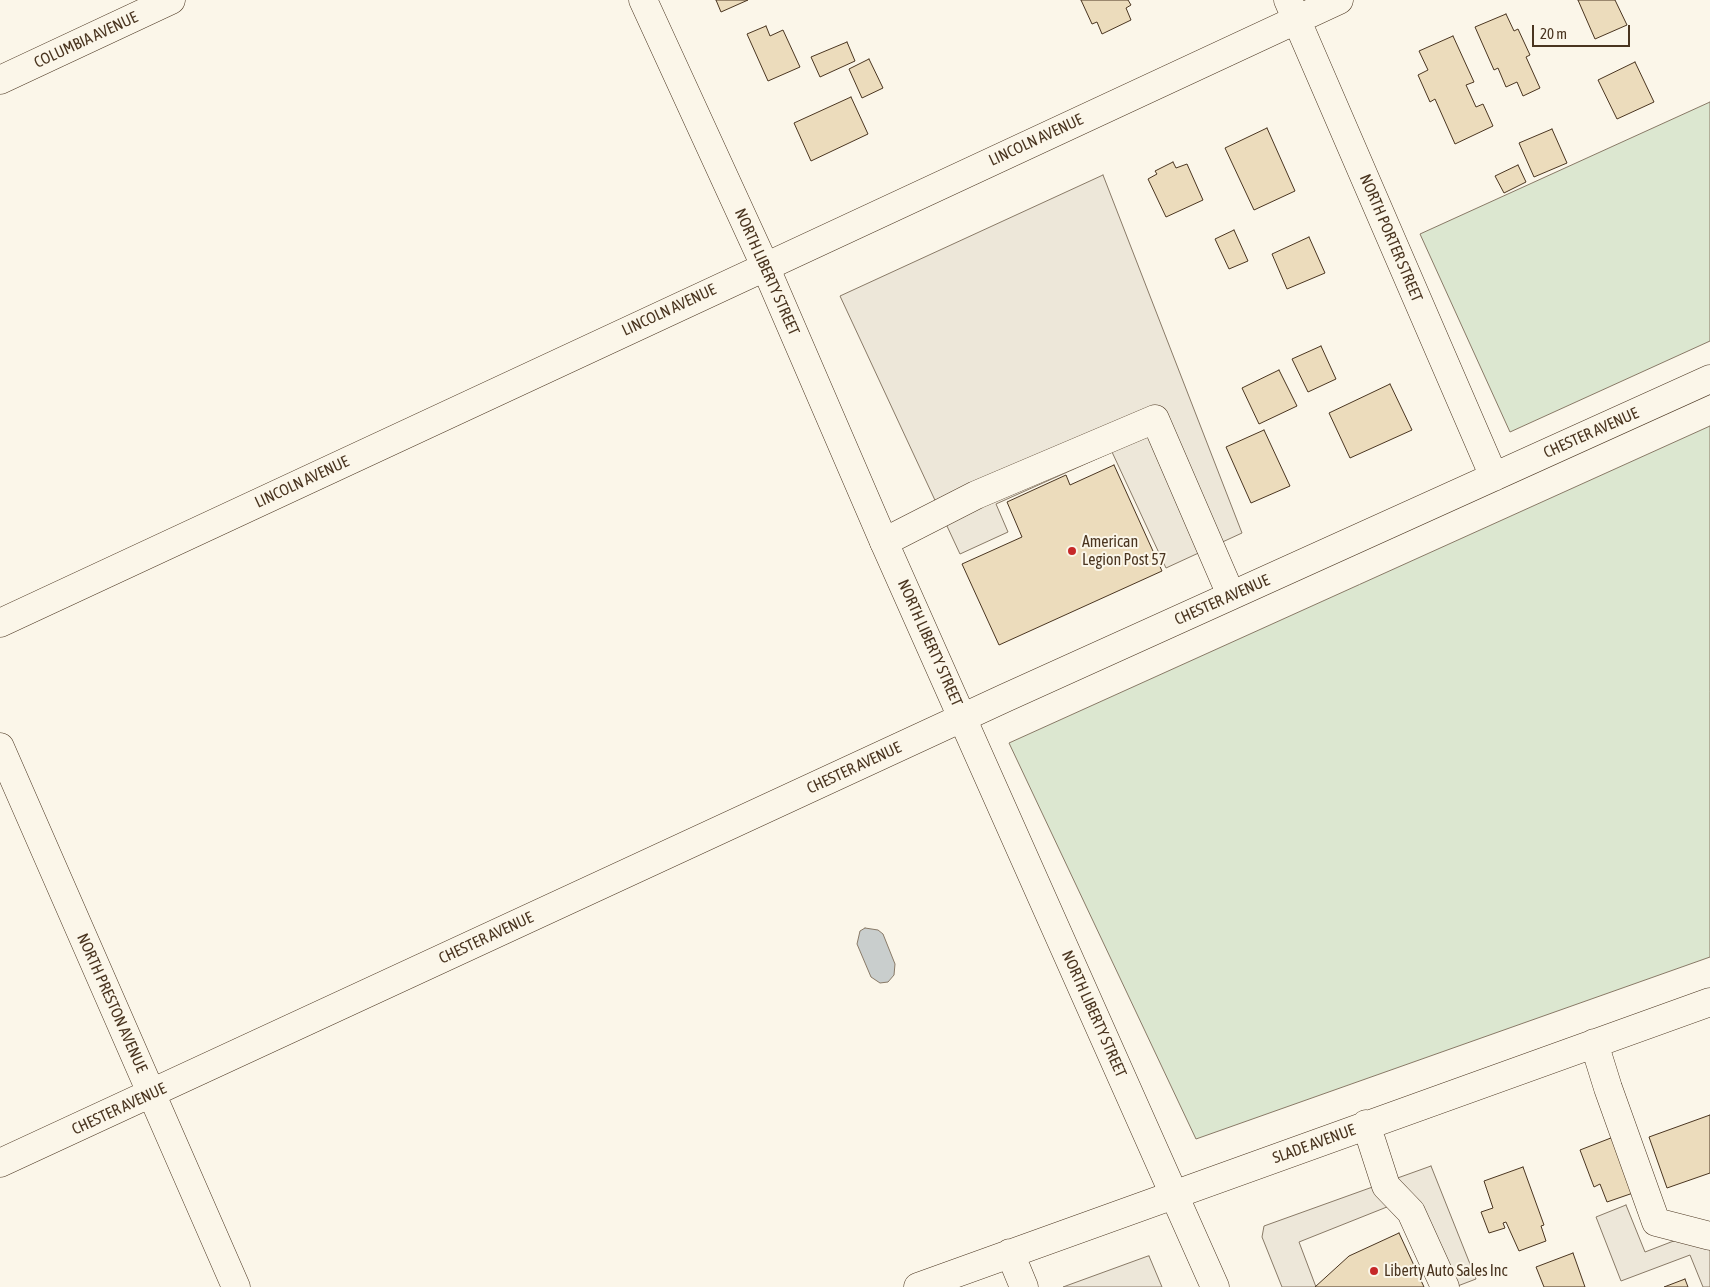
<!DOCTYPE html>
<html>
<head>
<meta charset="utf-8">
<style>
  body { margin:0 }
  #map { position:relative; width:1710px; height:1287px; overflow:hidden; background:#fbf6e9; font-family:"Asap Condensed",sans-serif }
  canvas { display:block }
  .scale { position:absolute; left:1532px; top:25px; width:98px; height:22px; box-sizing:border-box; border:2px solid #4a3520; border-top:0; padding-left:6px; font-size:15px; line-height:18px; white-space:nowrap; color:#4a3520; -webkit-text-stroke:4px #fbf6e9; paint-order:stroke }
</style>
</head>
<body>
<div id="map">
<canvas width="1710" height="1287"></canvas>
<div class="scale">20 m</div>
</div>
<script>
const c = document.querySelector('canvas').getContext('2d');
c.lineJoin = 'round';
function paint(path, color) {
  c.fillStyle = color;
  c.fill(path, 'evenodd');
}
function toPath(rows) {
  const path = new Path2D();
  for (const r of rows) {
    path.moveTo(r[0], r[1]);
    for (let i = 2; i < r.length; i += 2) path.lineTo(r[i], r[i + 1]);
  }
  return path;
}
function strokePath(path, color, width, dash) {
  c.strokeStyle = color;
  c.lineWidth = width;
  c.lineCap = dash ? 'butt' : 'round';
  c.setLineDash(dash || []);
  c.stroke(path);
}
function label(font, color, halo, rows, align = 'center') {
  c.font = font + ' "Asap Condensed",sans-serif';
  c.lineWidth = 4;
  c.setLineDash([]);
  c.textBaseline = 'middle';
  c.strokeStyle = halo;
  c.fillStyle = color;
  for (const [text, x, y, turn = 0] of rows) {
    c.save();
    c.translate(x, y);
    c.rotate((+turn || 0) * Math.PI / 180);
    c.textAlign = isNaN(turn) ? turn : align;
    if (halo) c.strokeText(text, 0, 0);
    c.fillText(text, 0, 0);
    c.restore();
  }
}
const green = toPath([
  [1710,102,1710,341,1510,432,1420,234,1710,102],
  [1710,426,1710,957,1196,1139,1009,743,1710,426]
]);
paint(green, '#dce7d0');
strokePath(green, '#887966', 1);
const parking = toPath([
  [1103,175,1242,533,1166,568,1112,452,996,504,1008,532,960,554,840,296,1103,175],
  [1431,1166,1476,1279,1455,1287,1412,1197,1299,1242,1316,1287,1282,1287,1262,1237,1264,1226,1431,1166],
  [1626,1205,1645,1252,1710,1227,1710,1287,1703,1287,1690,1255,1621,1281,1596,1217,1626,1205],
  [1149,1256,1162,1287,1063,1287,1148,1256,1149,1256]
]);
paint(parking, '#ede7d9');
strokePath(parking, '#887966', 1);
const water = toPath([
  [865,928,878,930,883,934,895,964,894,975,888,982,880,983,871,977,857,944,860,931,865,928]
]);
paint(water, '#c9cecd');
strokePath(water, '#887966', 1);
const building = toPath([
  [716,0,748,0,721,12,716,0],
  [1081,0,1128,0,1131,5,1126,8,1131,20,1102,34,1097,22,1092,24,1081,0],
  [1578,0,1615,0,1627,25,1595,39,1578,0],
  [1506,14,1514,31,1518,29,1530,55,1526,57,1540,88,1523,96,1517,82,1506,87,1498,68,1494,70,1475,27,1506,14],
  [766,26,770,36,783,30,800,67,768,81,747,34,766,26],
  [1453,36,1474,82,1466,85,1476,107,1483,104,1493,126,1455,144,1435,99,1430,102,1418,75,1428,70,1419,51,1453,36],
  [847,42,855,61,820,77,811,57,847,42],
  [869,59,883,88,862,98,849,69,869,59],
  [1635,62,1654,102,1617,119,1598,80,1635,62],
  [851,97,868,134,811,161,794,123,851,97],
  [1267,128,1295,191,1254,210,1225,148,1267,128],
  [1552,129,1567,163,1534,177,1519,143,1552,129],
  [1173,162,1176,168,1187,164,1203,200,1166,217,1148,179,1157,174,1155,171,1173,162],
  [1518,165,1526,182,1504,193,1495,176,1518,165],
  [1234,230,1248,261,1229,269,1215,239,1234,230],
  [1309,237,1325,273,1287,289,1272,254,1309,237],
  [1321,346,1336,379,1308,392,1292,359,1321,346],
  [1279,370,1297,406,1259,424,1242,388,1279,370],
  [1390,384,1412,430,1350,458,1329,413,1390,384],
  [1264,430,1290,486,1251,503,1226,447,1264,430],
  [1114,465,1162,571,999,645,962,564,1022,537,1007,502,1066,475,1070,485,1114,465],
  [1710,1115,1710,1173,1667,1188,1649,1137,1710,1115],
  [1616,1136,1636,1192,1607,1202,1600,1184,1594,1187,1580,1150,1616,1136],
  [1523,1167,1544,1225,1541,1226,1546,1241,1519,1251,1506,1222,1503,1223,1505,1228,1489,1233,1481,1212,1493,1208,1484,1181,1523,1167],
  [1399,1233,1424,1287,1315,1287,1349,1256,1399,1233],
  [1573,1253,1585,1287,1544,1287,1536,1267,1573,1253],
  [1685,1279,1688,1287,1664,1287,1685,1279]
]);
paint(building, '#ecdcbc');
strokePath(building, '#4a3520', 1);
const minor = toPath([
  [1288,0,1494,477],
  [0,80,171,0],
  [884,542,976,495,1155,419,1231,595],
  [0,623,1339,0],
  [0,747,236,1287],
  [1594,1043,1608,1088,1656,1222,1710,1236],
  [1366,1124,1386,1186,1411,1212,1445,1287],
  [0,1163,1005,698,1710,379],
  [1010,1253,1024,1287],
  [918,1287,1710,1002]
]);
const major = toPath([
  [643,0,765,266,884,542,1215,1287]
]);
strokePath(minor, '#4a3520', 29);
strokePath(major, '#4a3520', 29);
strokePath(minor, '#fbf6e9', 28);
strokePath(major, '#fbf6e9', 28);
for (const [x, y, r, color] of [
  [1072,551,5,"#c62828"],
  [1374,1271,5,"#c62828"]
]) {
  const dot = new Path2D();
  dot.arc(x, y, r, 0, 2 * Math.PI);
  c.fillStyle = color;
  c.fill(dot);
  strokePath(dot, '#fbf6e9', 2);
}
label('16px', '#4a3520', '#fbf6e9', [
  ["COLUMBIA AVENUE",86,40,-25],
  ["LINCOLN AVENUE",1036,140,-25],
  ["NORTH PORTER STREET",1391,238,67],
  ["NORTH LIBERTY STREET",767,272,66],
  ["LINCOLN AVENUE",669,310,-25],
  ["CHESTER AVENUE",1591,433,-24],
  ["LINCOLN AVENUE",302,482,-25],
  ["CHESTER AVENUE",1222,600,-24],
  ["NORTH LIBERTY STREET",930,643,66],
  ["CHESTER AVENUE",854,768,-25],
  ["CHESTER AVENUE",486,938,-25],
  ["NORTH PRESTON AVENUE",112,1003,66],
  ["NORTH LIBERTY STREET",1094,1014,66],
  ["CHESTER AVENUE",119,1109,-25],
  ["SLADE AVENUE",1314,1144,-20]
]);
label('16px', '#4a3520', '#fbf6e9', [
  ["American",1082,542],
  ["Legion Post 57",1082,560],
  ["Liberty Auto Sales Inc",1384,1271]
], 'left');
</script>
</body>
</html>
